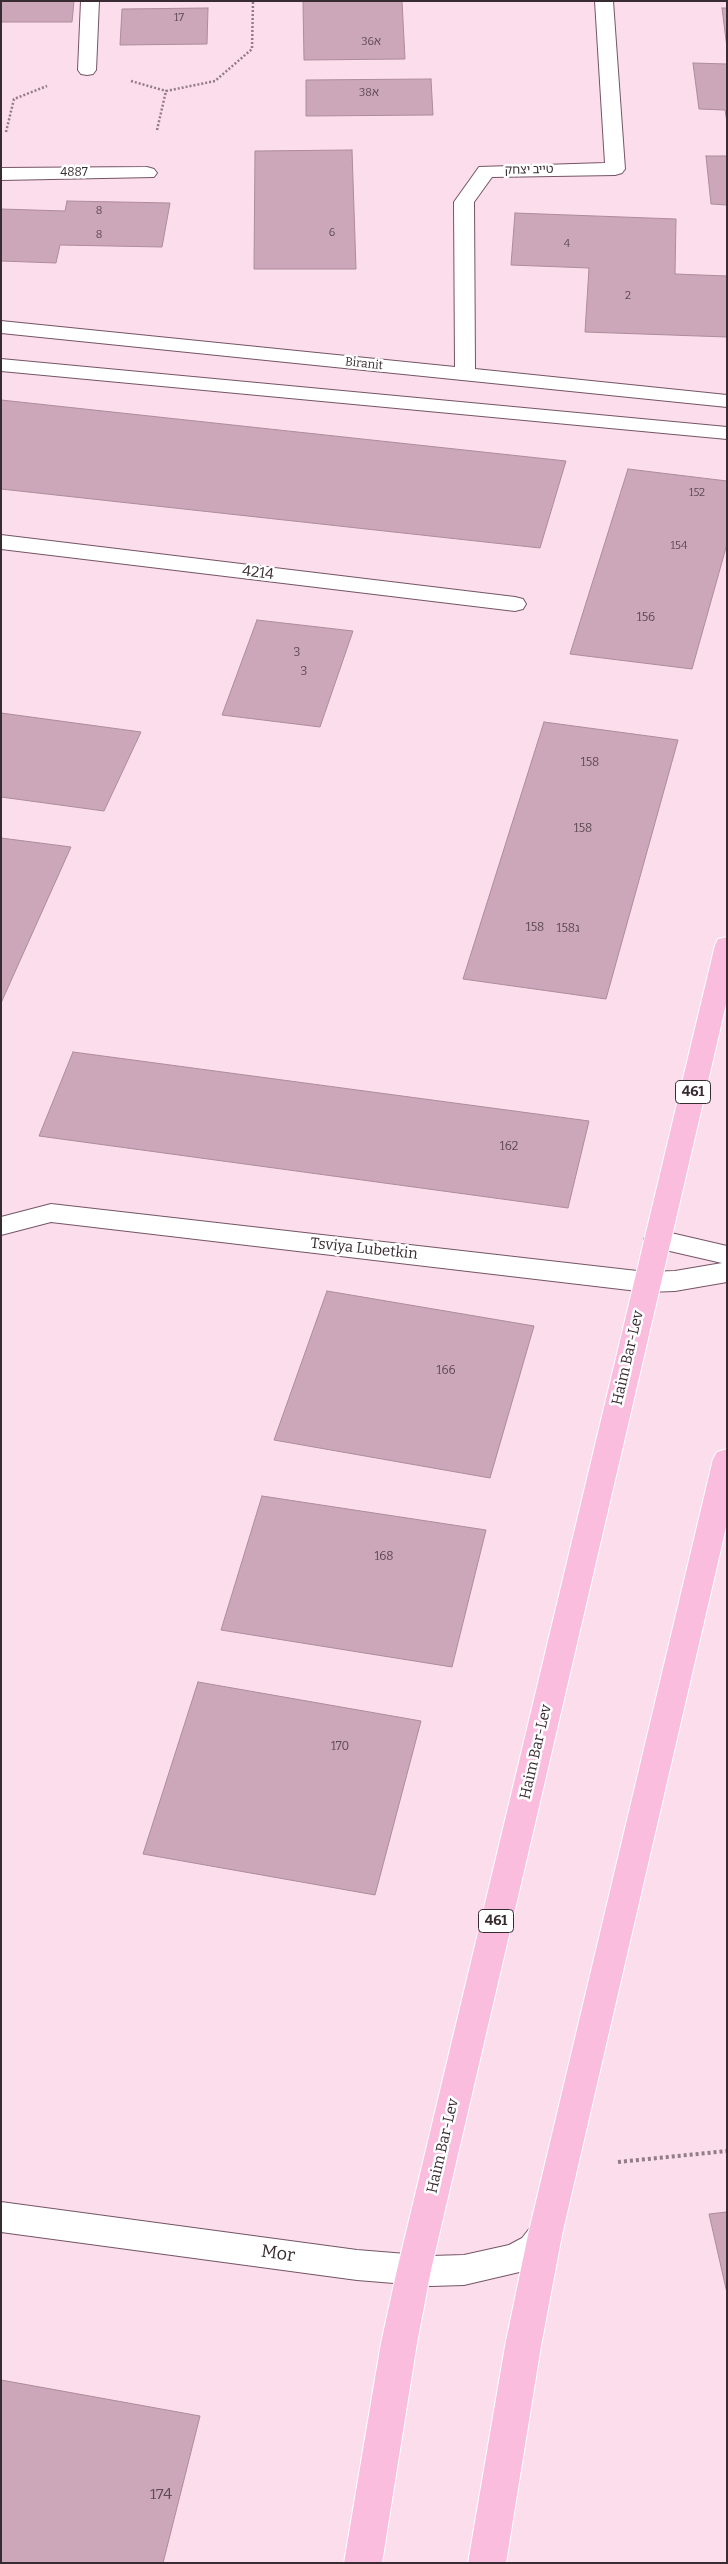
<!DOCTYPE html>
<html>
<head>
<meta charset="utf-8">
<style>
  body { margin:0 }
  #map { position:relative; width:728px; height:2564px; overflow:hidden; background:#fbddeb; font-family:Bitter,serif }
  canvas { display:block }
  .frame { position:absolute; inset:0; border:2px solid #392b32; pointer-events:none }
</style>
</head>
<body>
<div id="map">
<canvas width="728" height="2564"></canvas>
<div class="frame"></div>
</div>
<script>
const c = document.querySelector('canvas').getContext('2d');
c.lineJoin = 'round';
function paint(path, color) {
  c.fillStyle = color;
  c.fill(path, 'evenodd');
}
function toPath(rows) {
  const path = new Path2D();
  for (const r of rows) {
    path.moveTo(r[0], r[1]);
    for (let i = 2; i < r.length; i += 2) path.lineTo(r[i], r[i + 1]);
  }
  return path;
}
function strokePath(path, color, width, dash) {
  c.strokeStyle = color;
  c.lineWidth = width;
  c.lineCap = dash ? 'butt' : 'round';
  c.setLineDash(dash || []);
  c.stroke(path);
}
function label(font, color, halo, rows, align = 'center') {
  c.font = font + ' Bitter,"Noto Sans Hebrew",serif';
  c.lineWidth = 5;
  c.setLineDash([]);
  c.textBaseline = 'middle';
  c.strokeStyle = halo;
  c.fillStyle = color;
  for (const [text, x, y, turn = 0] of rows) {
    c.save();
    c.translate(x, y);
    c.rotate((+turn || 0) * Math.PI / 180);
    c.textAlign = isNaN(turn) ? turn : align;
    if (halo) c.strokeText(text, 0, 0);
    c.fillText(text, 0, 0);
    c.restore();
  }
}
const building = toPath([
  [1,1,74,1,72,22,1,22,1,1],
  [303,1,402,1,405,59,304,60,303,1],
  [208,8,207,44,120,45,122,9,208,8],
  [722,8,727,8,727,48,722,8],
  [693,63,727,64,727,122,725,110,699,109,693,63],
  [431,79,433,115,306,116,306,80,431,79],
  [352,150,356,269,254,269,255,151,352,150],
  [706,156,727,156,727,205,711,204,706,156],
  [67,201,170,203,162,247,60,245,56,263,1,261,1,209,65,211,67,201],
  [515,213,676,219,675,274,727,276,727,337,585,332,589,268,511,265,515,213],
  [1,400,566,461,540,548,1,489,1,400],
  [628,469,727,481,727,544,692,669,570,654,628,469],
  [257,620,353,631,320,727,222,715,257,620],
  [1,713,141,732,104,811,1,797,1,713],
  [544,722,678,740,606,999,463,979,544,722],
  [1,838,71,847,1,1003,1,838],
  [73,1052,589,1121,568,1208,39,1136,73,1052],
  [327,1291,534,1326,490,1478,274,1440,327,1291],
  [262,1496,486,1530,452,1667,221,1630,262,1496],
  [198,1682,421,1721,375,1895,143,1854,198,1682],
  [727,2212,727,2293,709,2214,727,2212],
  [1,2380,200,2416,163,2563,1,2563,1,2380]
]);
paint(building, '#cba7b9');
strokePath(building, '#ae8b9c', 1);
const minor = toPath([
  [81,1,99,1,96,70,93,74,87,75,81,74,78,70,81,1],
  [595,1,613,1,625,169,622,173,615,175,492,177,474,202,475,369,727,395,727,407,1,333,1,321,455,367,454,202,479,167,605,163,595,1],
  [147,167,154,169,157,173,154,177,1,180,1,168,147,167],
  [1,359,727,427,727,439,1,371,1,359],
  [1,535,515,597,523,599,526,604,523,609,515,611,1,549,1,535],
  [51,1204,646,1272,675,1271,722,1263,648,1246,644,1239,648,1232,658,1230,727,1246,727,1282,675,1291,646,1292,51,1222,1,1235,1,1217,51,1204],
  [1,2202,357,2250,431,2256,464,2255,509,2245,522,2238,533,2224,545,2220,557,2224,562,2235,546,2260,528,2270,464,2285,431,2286,357,2280,1,2232,1,2202]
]);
const primary = toPath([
  [727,937,727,1000,431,2270,417,2343,382,2563,344,2563,381,2343,397,2270,715,945,718,939,727,937],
  [727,1449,727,1523,562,2235,541,2346,506,2563,468,2563,505,2346,528,2235,713,1459,717,1452,727,1449]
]);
strokePath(minor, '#755565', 2);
strokePath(primary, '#fff', 2);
strokePath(toPath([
  [131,81,166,91],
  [157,130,166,91,215,81,252,49,253,1],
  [6,132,14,99,47,86]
]), '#927c86', 2.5, [2, 2]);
strokePath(toPath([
  [618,2162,727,2151]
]), '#927c86', 4, [3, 3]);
paint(minor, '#fff');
paint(primary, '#fabdde');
label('11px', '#5e4a54', null, [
  ["17",179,18],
  ["36א",371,42],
  ["38א",369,93],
  ["8",99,211],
  ["6",332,233],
  ["8",99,235],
  ["4",567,244],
  ["2",628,296],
  ["152",697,493],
  ["154",679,546]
]);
label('12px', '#392b32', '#fff', [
  ["טייב יצחק",529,170,-1],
  ["4887",74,173],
  ["Biranit",364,364,6]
]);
label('12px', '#5e4a54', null, [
  ["156",646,618],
  ["3",297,653],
  ["3",304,672],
  ["158",590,763],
  ["158",583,829],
  ["158",535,928],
  ["158ג",568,929],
  ["162",509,1147],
  ["166",446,1371],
  ["168",384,1557],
  ["170",340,1747]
]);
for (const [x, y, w] of [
  [693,1092,35],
  [496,1921,35]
]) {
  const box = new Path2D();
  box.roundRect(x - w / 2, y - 11.5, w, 23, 4);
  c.fillStyle = '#fff';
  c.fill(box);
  strokePath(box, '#392b32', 1);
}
label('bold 14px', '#392b32', null, [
  ["461",693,1092],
  ["461",496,1921]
]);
label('15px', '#392b32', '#fff', [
  ["4214",258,573,7],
  ["Tsviya Lubetkin",364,1249,6],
  ["Haim Bar-Lev",628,1358,-77],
  ["Haim Bar-Lev",536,1752,-77],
  ["Haim Bar-Lev",443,2146,-77]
]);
label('15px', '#5e4a54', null, [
  ["174",161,2495]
]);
label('18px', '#392b32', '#fff', [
  ["Mor",278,2254,8]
]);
</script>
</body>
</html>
